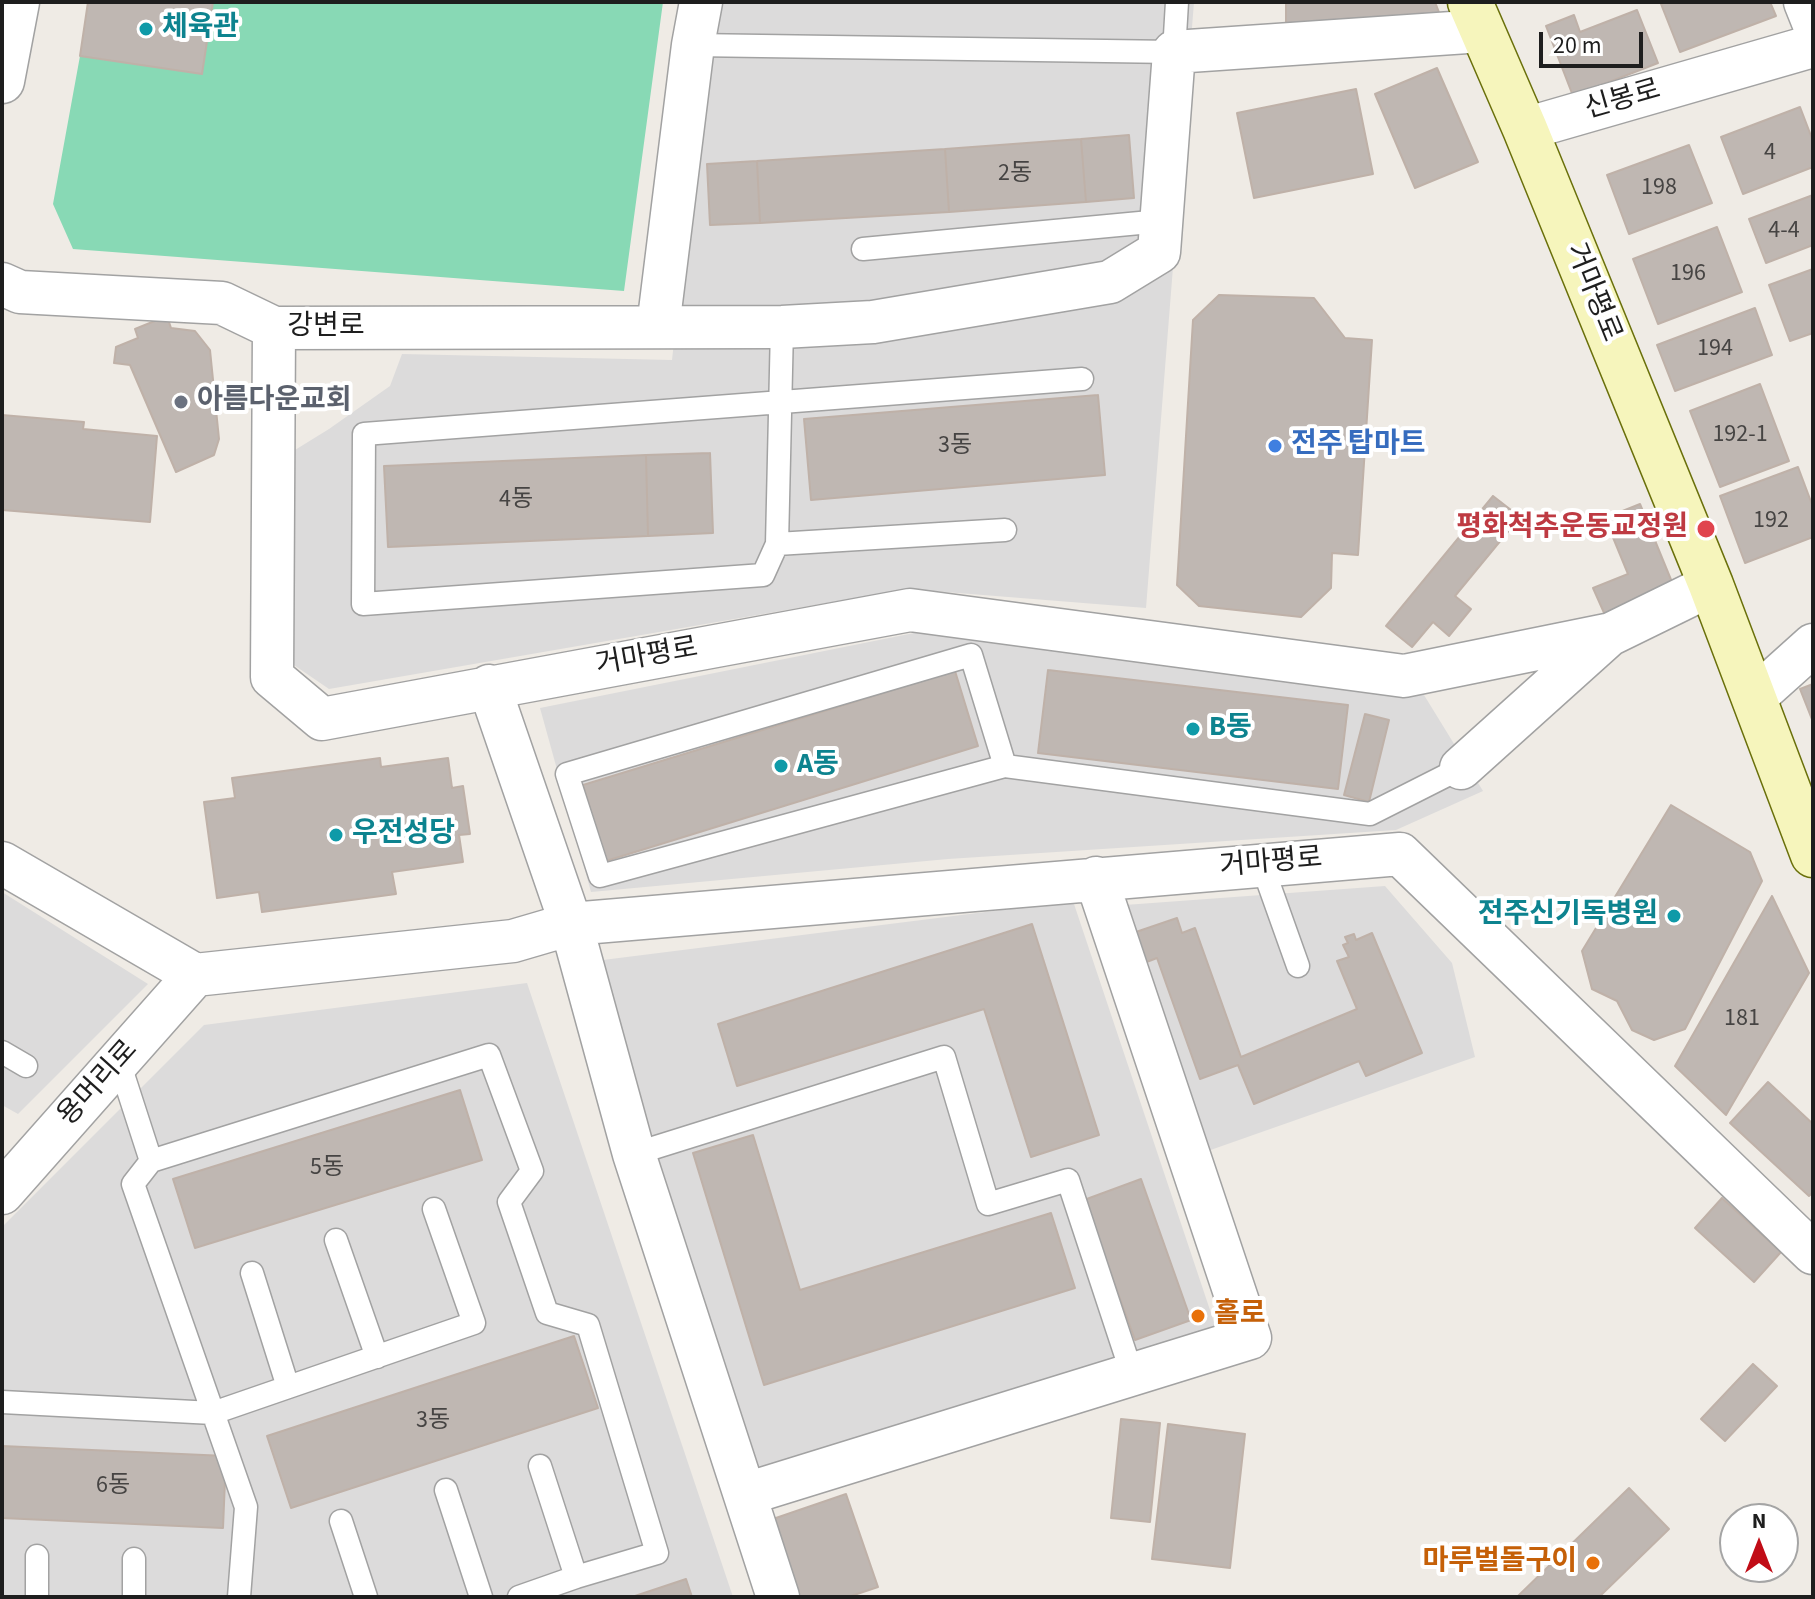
<!DOCTYPE html>
<html>
<head>
<meta charset="utf-8">
<style>
  body { margin:0 }
  #map { position:relative; width:1815px; height:1599px; overflow:hidden; background:#efebe5; font-family:"Source Sans 3",sans-serif }
  canvas { display:block }
  .frame { position:absolute; inset:0; border:4px solid #1e1e1e; pointer-events:none }
  .north { position:absolute; left:1719px; top:1503px; width:80px; height:80px; box-sizing:border-box; background:#fff; border:2px solid #a5a5a5; border-radius:50%; rotate:0deg; font-size:22px; font-weight:700; line-height:32px; text-align:center; color:#1e1e1e }
  .north::after { content:''; display:block; margin:auto; width:28px; height:36px; background:#c10c16; clip-path:polygon(50% 0,100% 100%,50% 72%,0 100%) }
  .scale { position:absolute; left:1539px; top:32px; width:104px; height:36px; box-sizing:border-box; border:4px solid #1e1e1e; border-top:0; padding-left:10px; font-size:24px; line-height:28px; white-space:nowrap; color:#1e1e1e; -webkit-text-stroke:6px #fff; paint-order:stroke }
</style>
</head>
<body>
<div id="map">
<canvas width="1815" height="1599"></canvas>
<div class="frame"></div>
<div class="north">N</div>
<div class="scale">20 m</div>
</div>
<script>
const c = document.querySelector('canvas').getContext('2d');
c.lineJoin = 'round';
function paint(path, color) {
  c.fillStyle = color;
  c.fill(path, 'evenodd');
}
function toPath(rows) {
  const path = new Path2D();
  for (const r of rows) {
    path.moveTo(r[0], r[1]);
    for (let i = 2; i < r.length; i += 2) path.lineTo(r[i], r[i + 1]);
  }
  return path;
}
function strokePath(path, color, width, dash) {
  c.strokeStyle = color;
  c.lineWidth = width;
  c.lineCap = dash ? 'butt' : 'round';
  c.setLineDash(dash || []);
  c.stroke(path);
}
function label(font, color, halo, rows, align = 'center') {
  c.font = font + ' "Source Sans 3","Noto Sans KR",sans-serif';
  c.lineWidth = 8;
  c.setLineDash([]);
  c.textBaseline = 'middle';
  c.strokeStyle = halo;
  c.fillStyle = color;
  for (const [text, x, y, turn = 0] of rows) {
    c.save();
    c.translate(x, y);
    c.rotate((+turn || 0) * Math.PI / 180);
    c.textAlign = isNaN(turn) ? turn : align;
    if (halo) c.strokeText(text, 0, 0);
    c.fillText(text, 0, 0);
    c.restore();
  }
}
paint(toPath([
  [711,2,1194,2,1146,608,908,589,329,689,291,663,295,450,329,429,390,386,402,354,672,360],
  [924,631,1424,695,1483,791,1396,830,948,859,591,892,540,708],
  [1385,886,1452,963,1475,1057,1202,1153,1111,906],
  [2,892,148,984,18,1114,2,1105],
  [1073,901,1217,1331,752,1474,587,962],
  [527,983,733,1597,2,1597,2,1227,204,1025]
]), '#dcdbdb');
paint(toPath([
  [213,2,663,2,624,291,73,249,53,204,80,56,202,74]
]), '#88d9b5');
const building = toPath([
  [88,2,213,2,202,74,80,56,88,2],
  [1286,2,1435,2,1442,20,1286,36,1286,2],
  [1666,2,1770,2,1776,16,1680,52,1661,4,1666,2],
  [1637,10,1658,63,1573,96,1546,26,1574,15,1580,32,1637,10],
  [1437,68,1478,162,1415,188,1375,94,1437,68],
  [1356,89,1373,174,1254,198,1237,113,1356,89],
  [1800,107,1813,141,1813,167,1743,194,1721,137,1800,107],
  [1129,135,1134,198,1086,202,1081,139,1129,135],
  [1081,139,1086,202,949,212,945,149,1081,139],
  [1689,145,1712,203,1629,234,1607,175,1689,145],
  [945,149,949,212,760,223,757,161,945,149],
  [757,161,760,223,710,225,707,164,757,161],
  [1813,195,1813,245,1766,263,1749,219,1813,195],
  [1717,227,1742,292,1658,324,1633,259,1717,227],
  [1813,269,1813,333,1790,341,1769,285,1813,269],
  [1219,295,1314,298,1345,338,1372,340,1358,555,1332,553,1331,588,1301,617,1199,606,1177,585,1193,320,1219,295],
  [1755,308,1772,355,1675,391,1657,345,1755,308],
  [167,316,171,328,195,331,210,350,219,439,214,455,176,472,130,365,114,363,116,347,138,338,135,329,167,316],
  [1760,384,1789,461,1720,487,1690,411,1760,384],
  [1098,395,1105,475,811,500,804,419,1098,395],
  [2,415,84,422,83,429,157,436,150,522,2,510,2,415],
  [710,453,713,533,648,536,646,455,710,453],
  [646,455,648,536,388,547,384,466,646,455],
  [1798,467,1813,507,1813,537,1745,563,1720,496,1798,467],
  [1493,496,1520,517,1455,596,1471,609,1449,636,1433,622,1412,647,1386,626,1493,496],
  [1640,504,1674,587,1605,615,1593,588,1628,574,1605,518,1640,504],
  [1048,670,1348,705,1338,789,1038,753,1048,670],
  [955,671,978,746,606,861,583,785,955,671],
  [1813,684,1813,722,1800,689,1813,684],
  [1365,714,1389,720,1369,802,1344,795,1365,714],
  [380,758,381,767,448,758,452,788,463,786,470,834,459,835,463,862,392,872,396,894,262,912,259,892,217,898,204,802,235,798,232,778,380,758],
  [1671,805,1750,852,1762,881,1685,1029,1654,1040,1632,1030,1617,1001,1592,989,1582,951,1671,805],
  [1772,896,1809,973,1726,1115,1675,1066,1772,896],
  [1177,918,1182,933,1195,928,1241,1057,1357,1009,1337,961,1349,957,1343,945,1348,943,1345,937,1354,934,1356,940,1372,933,1422,1053,1366,1076,1359,1061,1254,1104,1238,1065,1200,1079,1157,958,1144,963,1133,933,1177,918],
  [1032,924,1099,1135,1031,1157,984,1009,737,1086,718,1024,1032,924],
  [1768,1082,1813,1124,1813,1192,1809,1196,1730,1123,1768,1082],
  [460,1090,482,1160,195,1248,173,1179,460,1090],
  [753,1135,800,1290,1051,1213,1075,1288,764,1385,693,1153,753,1135],
  [1141,1179,1191,1320,1135,1340,1084,1200,1141,1179],
  [1722,1198,1781,1252,1754,1282,1695,1228,1722,1198],
  [574,1336,598,1408,291,1508,267,1436,574,1336],
  [1753,1364,1777,1386,1725,1441,1701,1419,1753,1364],
  [1121,1419,1160,1423,1150,1522,1111,1518,1121,1419],
  [1168,1424,1245,1434,1230,1568,1152,1559,1168,1424],
  [2,1446,226,1456,223,1528,2,1518,2,1446],
  [1629,1488,1669,1529,1599,1597,1517,1597,1629,1488],
  [846,1494,878,1587,848,1597,797,1597,770,1520,846,1494],
  [686,1579,692,1597,632,1597,686,1579]
]);
paint(building, '#bfb7b2');
strokePath(building, '#bfb1a8', 2);
const service = toPath([
  [693,45,1174,52,1177,2],
  [863,249,1161,221],
  [782,327,777,544,1005,530],
  [777,544,763,575,363,604,364,434,1082,379],
  [1005,766,971,655,567,774,600,876,1005,766,1370,814,1461,768],
  [1262,865,1298,966],
  [2,1052,26,1066],
  [119,1062,151,1161,133,1184,246,1507,239,1597],
  [634,1154,944,1057,988,1204,1068,1180,1132,1374],
  [151,1161,489,1055,532,1171,509,1202,547,1313,588,1325,657,1553,576,1577],
  [336,1240,377,1357],
  [252,1273,288,1387],
  [2,1402,213,1413,474,1323,434,1209],
  [446,1490,481,1597],
  [341,1521,366,1597],
  [37,1597,37,1556],
  [134,1597,134,1559],
  [519,1597,576,1577,540,1466]
]);
const minor = toPath([
  [1805,2,1813,22],
  [1525,129,1813,46],
  [2,284,20,292,222,303,274,328,782,327,873,322,1110,282,1159,252,1174,52,1482,31],
  [658,327,693,45,701,2],
  [274,328,272,677,322,719,910,610,1404,676,1611,634,1711,585],
  [489,686,571,924,1400,854,1813,1253],
  [1754,698,1813,645],
  [1461,768,1609,635],
  [2,863,195,975,513,941,571,924,634,1154,778,1597],
  [2,1193,195,975],
  [746,1494,1250,1338,1096,878]
]);
const tertiary = toPath([
  [2,81,17,2]
]);
const secondary = toPath([
  [1470,2,1525,129,1711,585,1813,855]
]);
strokePath(service, '#a2a2a2', 25);
strokePath(minor, '#a2a2a2', 45);
strokePath(tertiary, '#a2a2a2', 47);
strokePath(secondary, '#6a700b', 47);
strokePath(service, '#fff', 22);
strokePath(minor, '#fff', 42);
strokePath(tertiary, '#fff', 44);
strokePath(secondary, '#f6f5bc', 44);
for (const [x, y, r, color] of [
  [146,29,8,"#0f9aa8"],
  [181,402,8,"#6b7280"],
  [1275,446,8,"#3f7fe0"],
  [1706,529,10,"#e0444e"],
  [1193,729,8,"#0f9aa8"],
  [781,766,8,"#0f9aa8"],
  [336,835,8,"#0f9aa8"],
  [1674,916,8,"#0f9aa8"],
  [1198,1316,8,"#e8710a"],
  [1593,1563,8,"#e8710a"]
]) {
  const dot = new Path2D();
  dot.arc(x, y, r, 0, 2 * Math.PI);
  c.fillStyle = color;
  c.fill(dot);
  strokePath(dot, '#fff', 3);
}
label('24px', '#464443', null, [
  ["4",1770,154],
  ["2동",1015,175],
  ["198",1659,189],
  ["4-4",1784,232],
  ["196",1688,275],
  ["194",1715,350],
  ["192-1",1740,436],
  ["3동",955,447],
  ["4동",516,501],
  ["192",1771,522],
  ["181",1742,1020],
  ["5동",327,1169],
  ["3동",433,1422],
  ["6동",113,1487]
]);
label('bold 28px', '#0d838f', '#fff', [
  ["체육관",162,29],
  ["B동",1209,729],
  ["A동",797,766],
  ["우전성당",352,835],
  ["전주신기독병원",1658,916,"right"]
], 'left');
label('28px', '#1e1e1e', '#fff', [
  ["신봉로",1623,101,-16],
  ["거마평로",1592,293,68],
  ["강변로",326,328],
  ["거마평로",647,658,-10],
  ["거마평로",1271,864,-5],
  ["용머리로",99,1084,-48]
]);
label('bold 28px', '#5b616d', '#fff', [
  ["아름다운교회",197,402]
], 'left');
label('bold 28px', '#366cbe', '#fff', [
  ["전주 탑마트",1291,446]
], 'left');
label('bold 28px', '#be3a42', '#fff', [
  ["평화척추운동교정원",1688,529]
], 'right');
label('bold 28px', '#c56008', '#fff', [
  ["홀로",1214,1316],
  ["마루벌돌구이",1577,1563,"right"]
], 'left');
</script>
</body>
</html>
